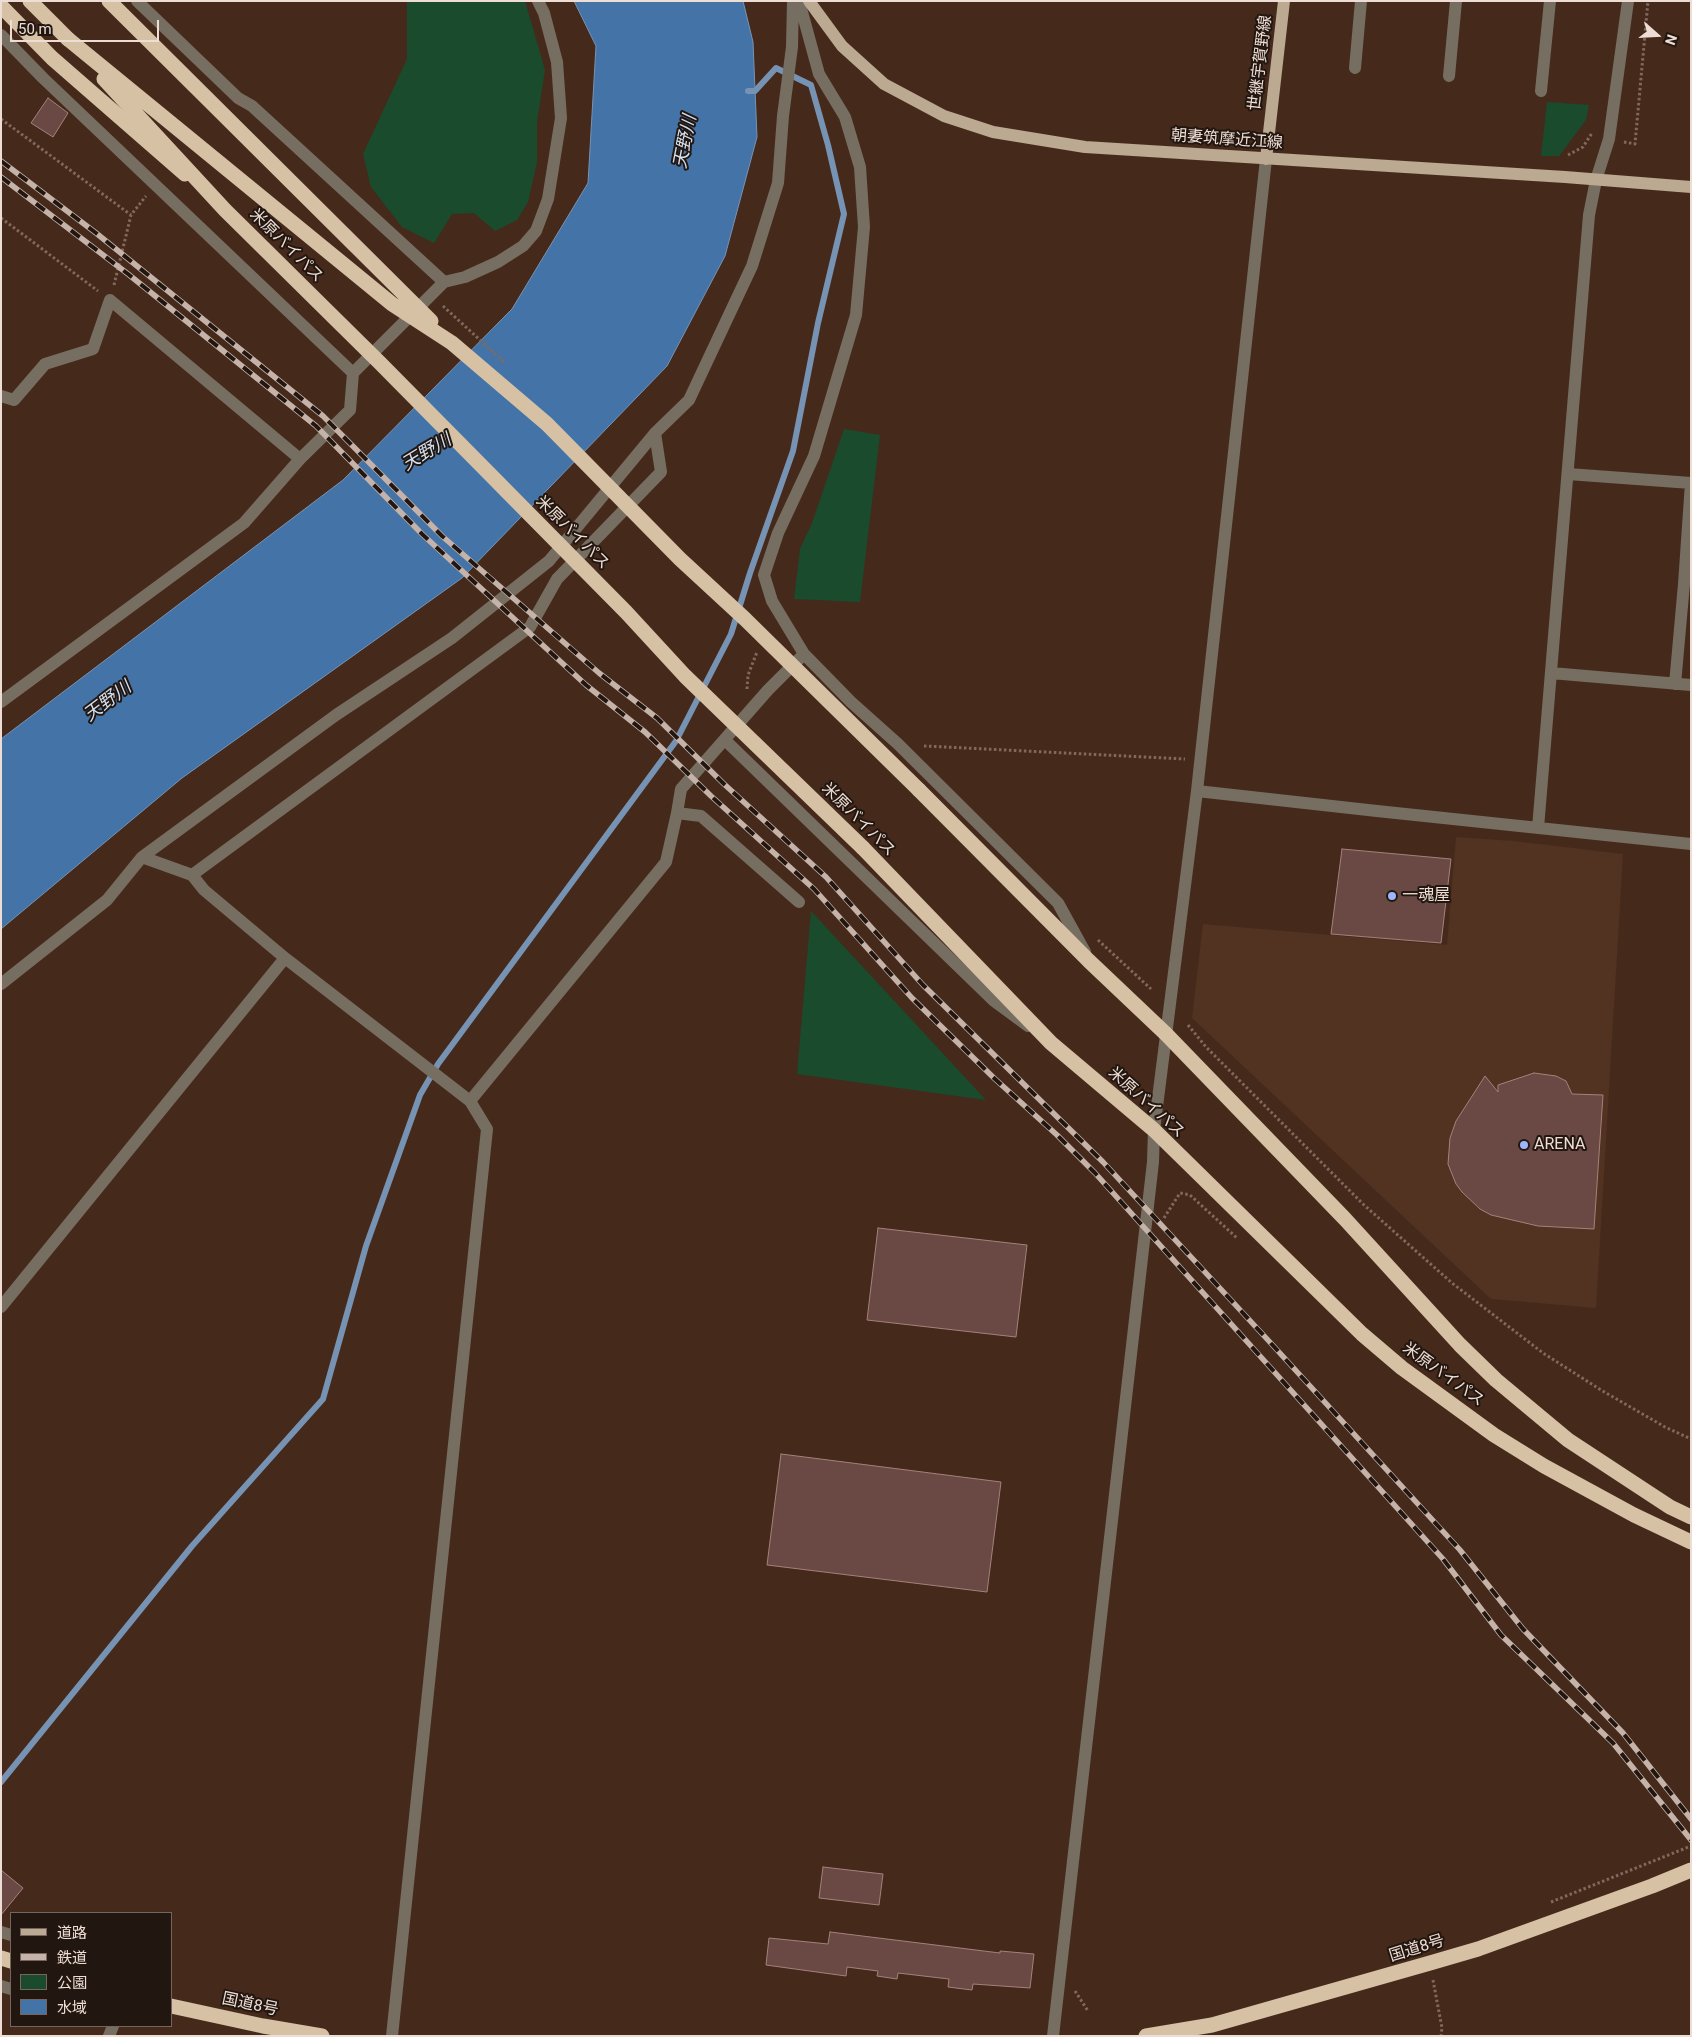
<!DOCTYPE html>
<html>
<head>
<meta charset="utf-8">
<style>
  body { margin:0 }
  #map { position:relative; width:1692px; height:2037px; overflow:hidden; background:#452a1c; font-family:Roboto,"Noto Sans JP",sans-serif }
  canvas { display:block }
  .frame { position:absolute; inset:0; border:2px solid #eeddd4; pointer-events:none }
  .legend { position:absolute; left:10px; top:1912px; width:162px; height:115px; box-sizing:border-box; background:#221610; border:1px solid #74665e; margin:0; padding:6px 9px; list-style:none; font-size:15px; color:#eeddd4 }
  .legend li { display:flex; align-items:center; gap:10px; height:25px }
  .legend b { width:25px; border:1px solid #74665e }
  .north { position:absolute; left:1632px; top:10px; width:50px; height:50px; -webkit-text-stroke:4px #221610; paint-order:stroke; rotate:109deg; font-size:14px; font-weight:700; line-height:20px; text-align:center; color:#eeddd4 }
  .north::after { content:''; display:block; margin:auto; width:18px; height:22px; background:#eeddd4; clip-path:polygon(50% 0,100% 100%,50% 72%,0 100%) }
  .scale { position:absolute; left:10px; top:20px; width:149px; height:22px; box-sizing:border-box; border:2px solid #eeddd4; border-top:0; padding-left:6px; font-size:15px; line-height:18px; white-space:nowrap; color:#eeddd4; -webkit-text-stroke:4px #221610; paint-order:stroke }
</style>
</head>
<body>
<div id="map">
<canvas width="1692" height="2037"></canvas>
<div class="frame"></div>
<ul class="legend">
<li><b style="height:6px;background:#bba991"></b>道路</li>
<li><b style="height:6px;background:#c5b2a8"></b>鉄道</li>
<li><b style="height:14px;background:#194b2c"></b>公園</li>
<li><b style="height:14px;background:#4473a7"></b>水域</li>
</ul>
<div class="north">N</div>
<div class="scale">50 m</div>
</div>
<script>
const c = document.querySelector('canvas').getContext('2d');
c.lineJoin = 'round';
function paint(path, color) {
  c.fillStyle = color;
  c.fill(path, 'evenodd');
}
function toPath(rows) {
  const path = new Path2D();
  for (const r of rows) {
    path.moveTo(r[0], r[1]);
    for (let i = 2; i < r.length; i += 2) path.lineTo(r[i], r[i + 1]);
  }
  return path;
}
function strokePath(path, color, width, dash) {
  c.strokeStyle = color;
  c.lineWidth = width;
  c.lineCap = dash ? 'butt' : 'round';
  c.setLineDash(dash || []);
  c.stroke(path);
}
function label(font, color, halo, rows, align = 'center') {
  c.font = font + ' Roboto,"Noto Sans JP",sans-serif';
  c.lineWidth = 4;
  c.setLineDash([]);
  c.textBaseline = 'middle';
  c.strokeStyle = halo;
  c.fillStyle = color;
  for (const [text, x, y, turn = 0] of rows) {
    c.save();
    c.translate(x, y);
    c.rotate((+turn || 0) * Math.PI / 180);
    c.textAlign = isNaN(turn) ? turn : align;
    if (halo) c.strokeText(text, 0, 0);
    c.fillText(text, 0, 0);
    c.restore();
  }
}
paint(toPath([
  [1456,837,1514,841,1623,854,1596,1308,1491,1299,1192,1018,1203,924,1447,945]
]), '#523221');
paint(toPath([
  [407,1,525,1,545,70,537,122,537,162,528,202,517,220,495,231,474,213,452,214,434,243,402,227,371,187,363,154,407,59],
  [1547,102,1589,105,1586,120,1559,156,1541,156],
  [844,429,880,435,860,602,794,599,800,549,812,523],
  [811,911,986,1100,797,1074]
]), '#194b2c');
const water = toPath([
  [574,1,743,1,753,42,757,137,725,256,667,366,462,578,182,778,1,929,1,739,343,480,512,309,588,183,596,46,574,1]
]);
paint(water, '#4473a7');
strokePath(water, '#7793b4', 1);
strokePath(toPath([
  [1,1782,192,1546,323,1399,366,1246,420,1095,438,1064,676,741,731,634,750,573,793,451,818,323,844,214,828,145,811,85,776,68,755,91,748,91]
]), '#7793b4', 6);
const building = toPath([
  [48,98,68,113,53,137,31,123,48,98],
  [1342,849,1451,859,1441,943,1331,934,1342,849],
  [1534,1073,1556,1076,1566,1081,1572,1094,1603,1095,1594,1229,1538,1226,1491,1215,1480,1209,1462,1192,1456,1184,1448,1164,1450,1138,1456,1121,1485,1076,1498,1092,1498,1085,1534,1073],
  [878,1228,1027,1245,1016,1337,867,1320,878,1228],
  [781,1454,1001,1482,987,1592,767,1565,781,1454],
  [823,1867,883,1874,879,1905,819,1898,823,1867],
  [1,1870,23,1888,1,1915,1,1870],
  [830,1932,1000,1953,1000,1951,1034,1954,1030,1988,973,1984,972,1990,948,1987,949,1979,898,1973,897,1979,877,1976,878,1971,847,1967,846,1976,766,1965,769,1938,828,1944,830,1932]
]);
paint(building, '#6a4944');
strokePath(building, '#a5817b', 1);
strokePath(toPath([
  [1,119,131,215],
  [1624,142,1635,144,1648,1],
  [1568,155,1583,147,1592,133],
  [1,218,98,291],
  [114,285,131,215,146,196],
  [747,689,748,675,757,652],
  [924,746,1185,759],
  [1098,940,1151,989],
  [1188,1025,1206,1047,1364,1205,1452,1283,1543,1353,1601,1390,1665,1427,1691,1439],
  [1164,1218,1180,1193,1190,1195,1237,1238],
  [1551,1902,1691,1846],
  [1433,1980,1442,2028,1441,2036],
  [1075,1991,1088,2011]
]), '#81695d', 3, [2.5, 2.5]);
strokePath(toPath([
  [137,1,238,98,252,106,444,282],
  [1,35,43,78,353,373],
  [1355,68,1361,1],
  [1449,76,1456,1],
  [1541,91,1550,1],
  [1,396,14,400,45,364,93,349,110,300,300,459],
  [1568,474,1691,483],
  [804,654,851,702,898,744,1058,903,1085,952],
  [1551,673,1691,685],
  [1675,684,1684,584,1691,483],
  [1,702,244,523,300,459,350,410,353,373,444,282,465,277,498,262,523,246,536,231,548,199,561,118,557,62,544,13,538,1],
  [725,740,994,1001,1028,1026],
  [1197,791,1377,811,1691,844],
  [1538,828,1589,215,1596,180,1609,139,1628,1],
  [142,857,192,875,204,890,285,958,470,1101,487,1129,392,2036],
  [192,875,530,627,557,579,661,472,655,433],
  [799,902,701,816,677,813,681,789,768,690,804,654,772,601,764,575,778,533,814,456,856,315,864,227,860,167,845,117,819,74,799,1],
  [1,984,107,900,142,857,336,715,452,638,549,561,655,433,689,400,752,266,778,183,783,116,792,47,793,1],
  [470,1101,666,862,677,813],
  [1,1307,285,958],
  [1,1932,11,1935],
  [1,1986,11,1989],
  [109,2036,113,2026],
  [1053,2036,1153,1162,1154,1130,1197,791,1266,159]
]), '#776e62', 12);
strokePath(toPath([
  [809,1,842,46,884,84,944,116,993,132,1085,147,1565,177,1691,187],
  [1266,159,1284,1]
]), '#bba991', 12);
strokePath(toPath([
  [30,1,68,39],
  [1,6,52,58,185,174],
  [919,790,1089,961,1166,1034,1345,1219,1460,1345,1496,1380,1568,1440,1670,1507,1691,1517],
  [863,848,1051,1043,1154,1130,1362,1334,1402,1368,1494,1435,1544,1466,1634,1515,1691,1542],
  [1,1958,11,1961],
  [171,2006,263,2026,322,2036],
  [1146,2036,1212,2025,1430,1963,1478,1949,1652,1886,1691,1870]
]), '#d6c1a4', 15);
const rail = toPath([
  [1,161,96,233,323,416,442,536,599,673,657,718,724,784,826,877,923,985,1103,1162,1267,1339,1460,1550,1523,1629,1623,1733,1691,1819],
  [1,177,128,274,316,426,422,534,586,685,645,732,711,796,814,889,912,998,995,1079,1057,1135,1095,1173,1443,1559,1501,1635,1613,1743,1691,1840]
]);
strokePath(rail, '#c5b2a8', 5.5);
strokePath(rail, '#221610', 4, [11]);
strokePath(toPath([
  [238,98,242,107],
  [443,306,505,363]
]), '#81695d', 3, [2.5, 2.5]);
strokePath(toPath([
  [109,1,431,321],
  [68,39,392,304,452,343,547,424,680,559,745,619,919,790],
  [104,79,225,210,380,363,626,612,685,676,863,848]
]), '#d6c1a4', 15);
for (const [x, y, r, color] of [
  [1392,896,5,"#9eb4fd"],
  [1524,1145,5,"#9eb4fd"]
]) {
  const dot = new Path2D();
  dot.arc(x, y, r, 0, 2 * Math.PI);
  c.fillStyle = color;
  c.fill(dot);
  strokePath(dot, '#221610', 2);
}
label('16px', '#eeddd4', '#221610', [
  ["世継宇賀野線",1261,63,-83],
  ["朝妻筑摩近江線",1227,140,4],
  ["米原バイパス",286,246,45],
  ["米原バイパス",572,533,45],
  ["米原バイパス",858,820,45],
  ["米原バイパス",1146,1103,42],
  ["米原バイパス",1443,1375,36],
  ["国道8号",1417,1949,-17],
  ["国道8号",250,2005,12]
]);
label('16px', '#eeddd4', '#221610', [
  ["一魂屋",1402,896],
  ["ARENA",1534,1145]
], 'left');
label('italic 18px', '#d2dfee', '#221610', [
  ["天野川",686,142,-79],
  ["天野川",427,453,-31],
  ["天野川",108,702,-37]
]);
</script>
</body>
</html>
